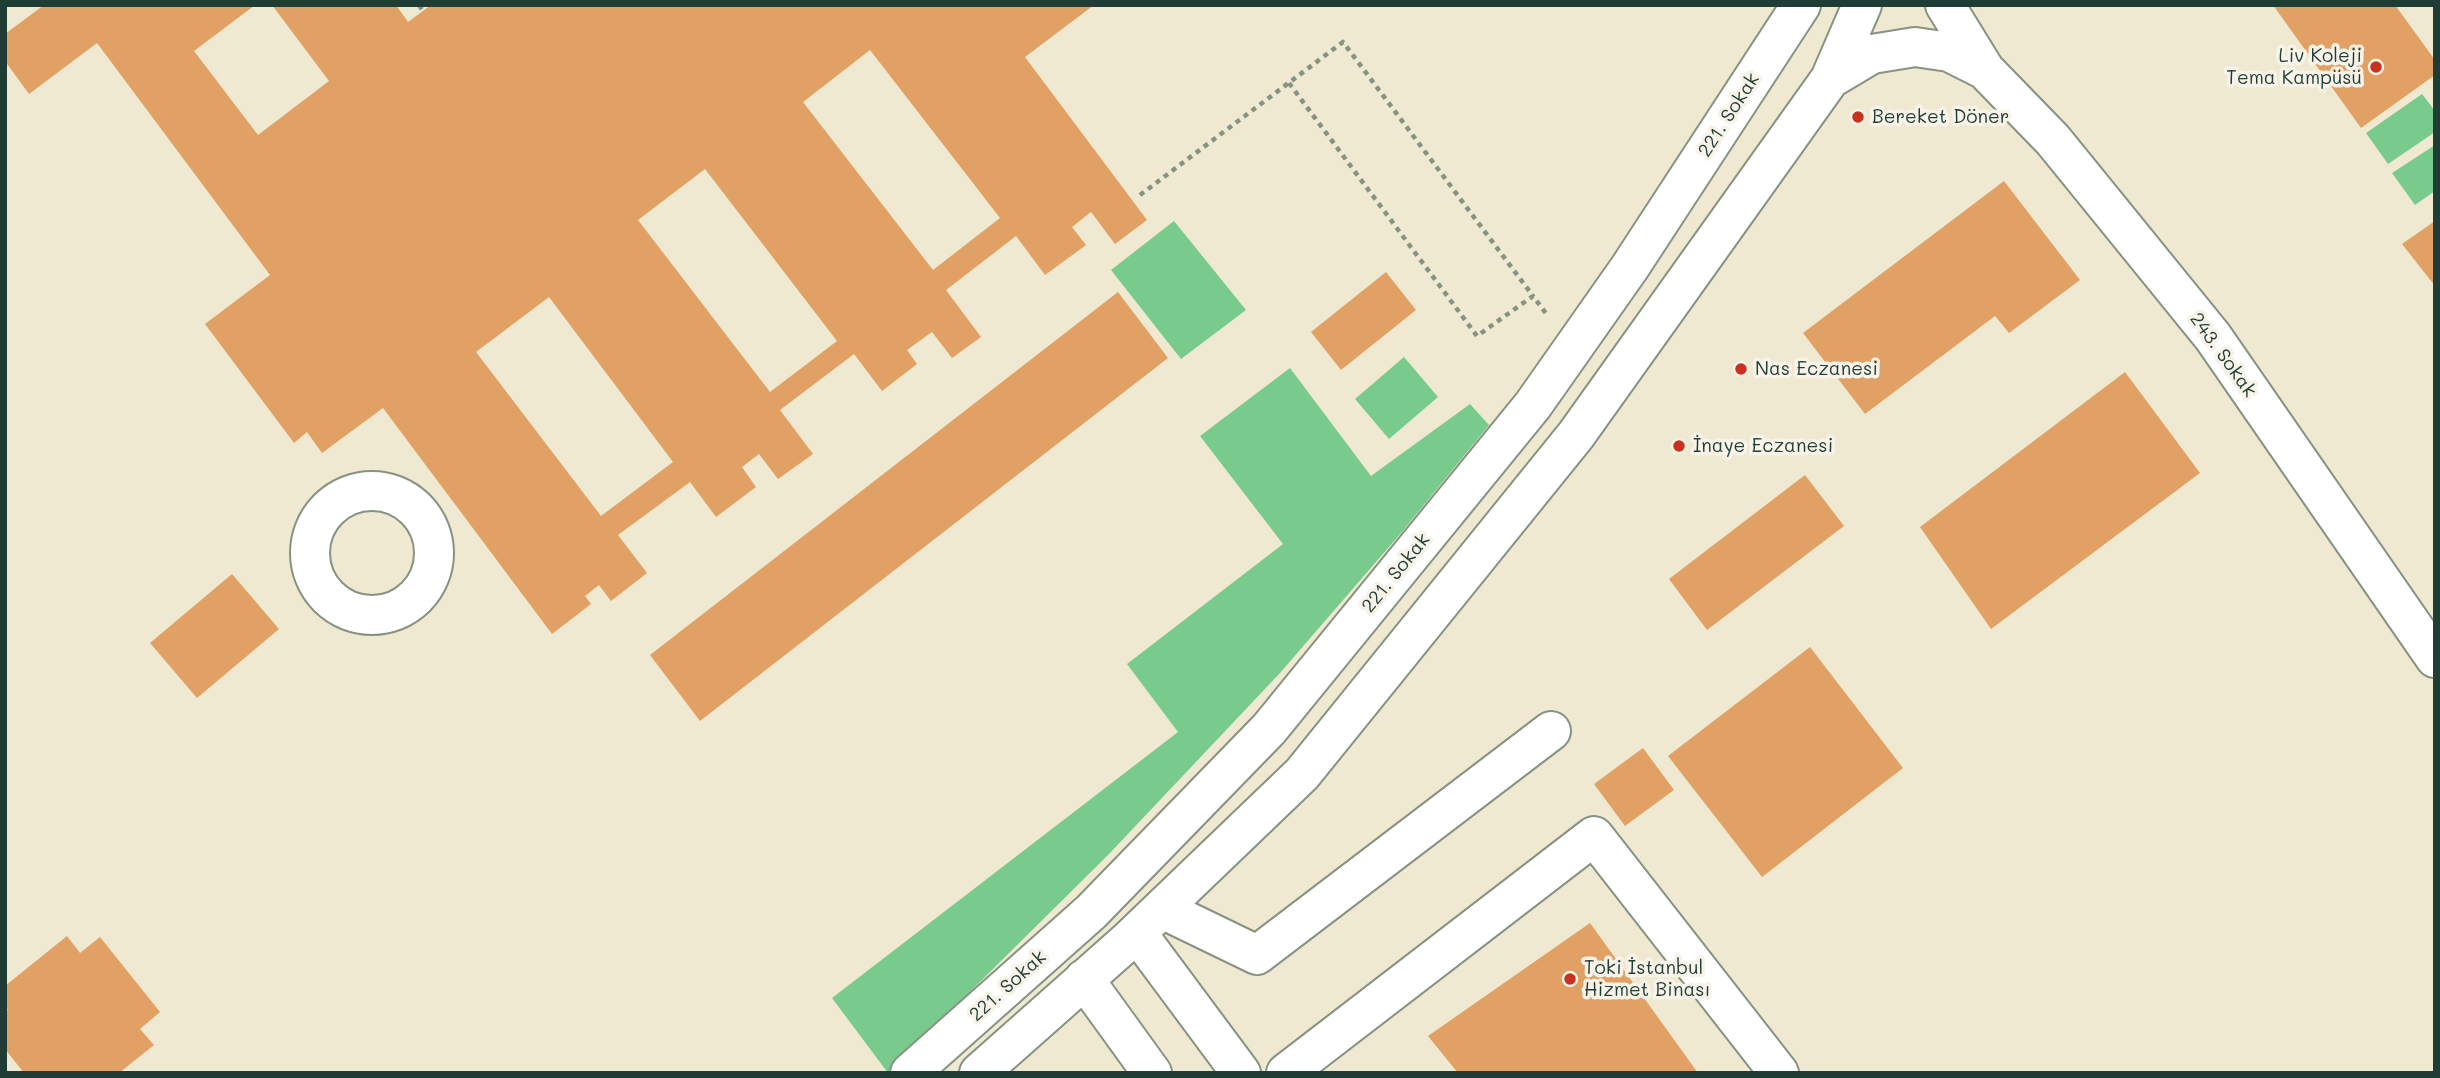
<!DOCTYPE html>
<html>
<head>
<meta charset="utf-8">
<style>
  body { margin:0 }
  #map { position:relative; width:2440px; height:1078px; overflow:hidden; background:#efe9d1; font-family:Mali,sans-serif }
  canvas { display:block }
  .frame { position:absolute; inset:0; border:7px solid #1f3d34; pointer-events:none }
</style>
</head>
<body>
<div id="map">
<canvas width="2440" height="1078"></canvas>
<div class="frame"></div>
</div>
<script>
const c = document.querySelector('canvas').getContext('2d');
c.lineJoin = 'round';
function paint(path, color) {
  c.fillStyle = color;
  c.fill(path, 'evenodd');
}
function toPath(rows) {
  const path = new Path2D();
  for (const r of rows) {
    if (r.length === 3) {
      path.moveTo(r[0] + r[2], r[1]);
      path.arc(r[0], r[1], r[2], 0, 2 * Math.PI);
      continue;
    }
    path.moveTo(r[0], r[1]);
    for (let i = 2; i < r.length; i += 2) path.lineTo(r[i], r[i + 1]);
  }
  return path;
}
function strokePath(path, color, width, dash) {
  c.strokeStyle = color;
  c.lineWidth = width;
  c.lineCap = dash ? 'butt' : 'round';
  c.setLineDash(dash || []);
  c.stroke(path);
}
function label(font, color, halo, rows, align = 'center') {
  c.font = font + ' Mali,sans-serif';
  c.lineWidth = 7;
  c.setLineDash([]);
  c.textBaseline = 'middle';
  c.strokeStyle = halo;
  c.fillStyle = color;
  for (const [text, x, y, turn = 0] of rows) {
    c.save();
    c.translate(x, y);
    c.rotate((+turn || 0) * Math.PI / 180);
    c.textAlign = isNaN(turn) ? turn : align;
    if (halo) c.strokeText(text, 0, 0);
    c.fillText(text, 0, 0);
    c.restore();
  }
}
paint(toPath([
  [2422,94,2435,111,2435,132,2388,164,2366,133],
  [2435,145,2435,191,2415,205,2392,173],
  [1174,221,1246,310,1181,359,1111,270],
  [1404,357,1438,397,1389,439,1355,399],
  [1290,368,1371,476,1470,404,1489,425,1401,533,1280,673,1109,854,888,1073,832,998,1178,732,1127,664,1283,544,1200,436]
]), '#79cb8d');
paint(toPath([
  [44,5,255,5,194,51,258,135,329,81,272,5,396,5,408,22,431,5,1094,5,1025,57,1147,220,1115,244,1091,212,1072,227,1086,245,1045,275,1016,236,946,290,981,337,952,358,932,332,907,350,917,364,882,391,854,354,780,410,813,454,778,479,759,454,742,467,756,487,716,517,690,482,618,535,647,573,611,601,599,585,585,596,591,604,552,634,383,408,322,453,307,432,294,443,205,324,270,275,97,43,29,94,5,61,5,34],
  [870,50,1000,218,933,270,803,102],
  [705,169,837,341,770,392,638,220],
  [549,297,673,462,601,516,476,352],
  [2273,5,2395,5,2435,60,2435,75,2361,128],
  [2004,181,2080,280,2009,333,1995,316,1865,414,1803,333],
  [2435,221,2435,286,2402,244],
  [1386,272,1416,310,1341,370,1311,332],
  [1118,292,1168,358,700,721,650,655],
  [2125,372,2200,473,1991,629,1920,527],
  [1805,475,1844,526,1707,630,1669,579],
  [232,574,279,629,197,698,150,643],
  [1810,647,1903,768,1762,877,1668,756],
  [1643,748,1674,790,1625,826,1594,784],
  [1590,923,1698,1073,1458,1073,1428,1036],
  [67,936,80,953,100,937,160,1012,140,1029,154,1045,119,1073,24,1073,5,1049,5,1012,8,1010,5,1007,5,986]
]), '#e1a064');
const minor = toPath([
  [1945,5,1985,70,2053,140,2213,337,2435,658],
  [1830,79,1872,54,1915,47,1949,52,1985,70],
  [372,553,62],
  [1162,909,1257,955,1551,731],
  [1137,933,1241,1073],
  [1084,979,1152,1073],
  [910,1073,1091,912,1269,729,1533,405,1630,267,1801,5],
  [979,1073,1129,940,1302,774,1576,435,1830,79,1862,5],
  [1286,1073,1594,836,1779,1073]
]);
strokePath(minor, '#879382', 42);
strokePath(toPath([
  [419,5,423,11],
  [1289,83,1477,336,1533,296,1548,316],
  [1140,195,1343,42,1533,296]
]), '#879382', 4.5, [5, 5]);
strokePath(minor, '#fff', 38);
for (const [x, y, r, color] of [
  [2376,67,7,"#c8321e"],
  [1858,117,7,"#c8321e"],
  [1741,369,7,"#c8321e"],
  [1679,446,7,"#c8321e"],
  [1570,979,7,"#c8321e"]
]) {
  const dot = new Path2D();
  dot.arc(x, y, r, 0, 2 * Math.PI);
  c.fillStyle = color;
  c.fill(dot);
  strokePath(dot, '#f7f3e8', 2.5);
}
label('19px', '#1f3d34', '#f7f3e8', [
  ["Liv Koleji",2362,56,"right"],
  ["Tema Kampüsü",2362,78,"right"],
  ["Bereket Döner",1872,117],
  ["Nas Eczanesi",1755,369],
  ["İnaye Eczanesi",1693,446],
  ["Toki İstanbul",1584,968],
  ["Hizmet Binası",1584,990]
], 'left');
label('19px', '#1f3d34', '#f7f3e8', [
  ["221. Sokak",1729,115,-57],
  ["243. Sokak",2223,355,54],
  ["221. Sokak",1396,573,-51],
  ["221. Sokak",1008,986,-42]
]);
</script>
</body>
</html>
